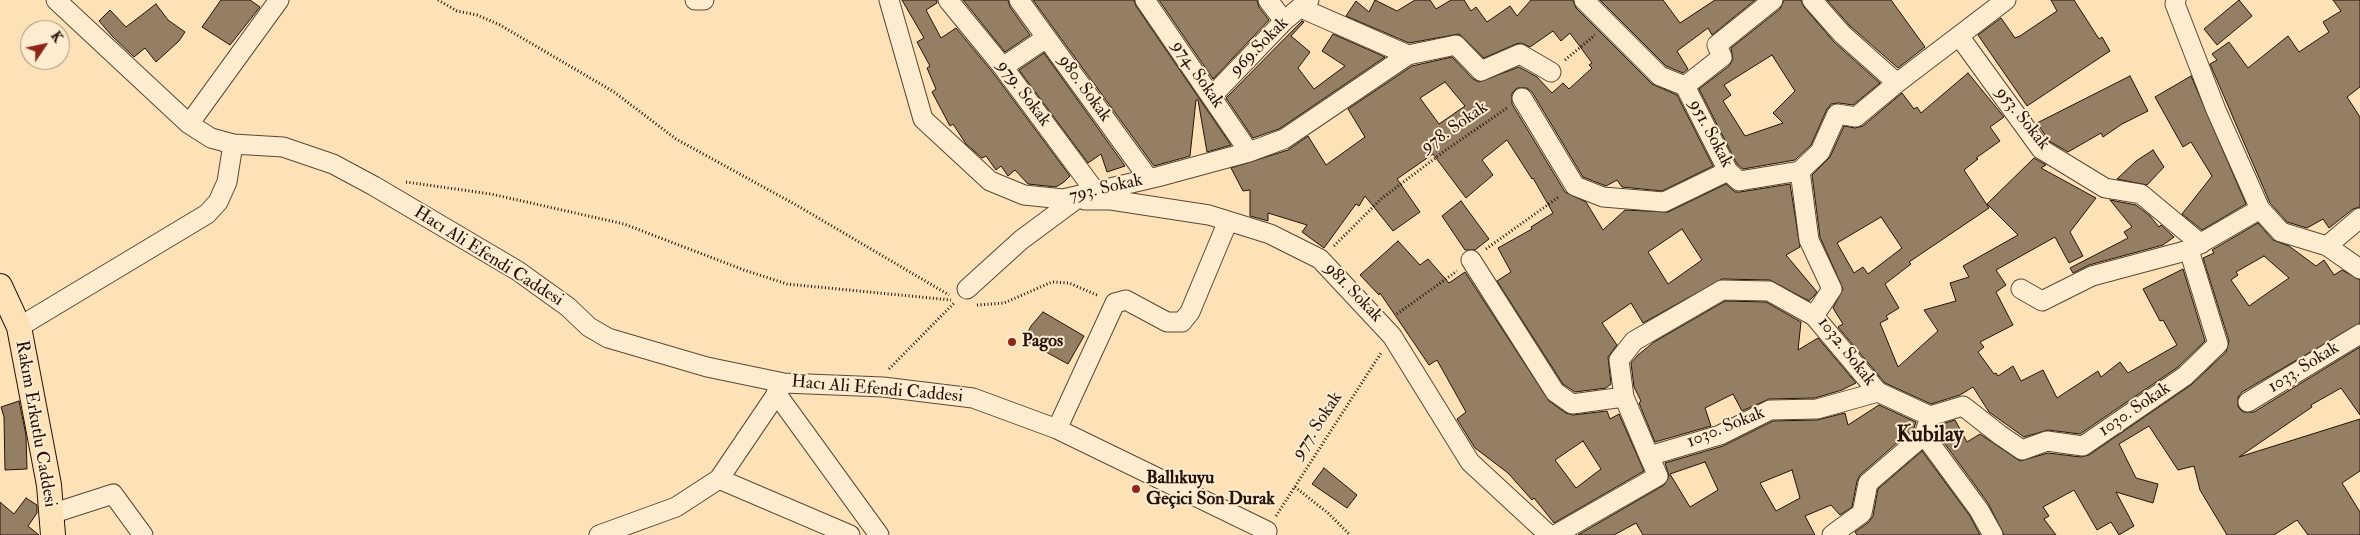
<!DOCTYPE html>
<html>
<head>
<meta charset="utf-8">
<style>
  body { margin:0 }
  #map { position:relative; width:2360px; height:535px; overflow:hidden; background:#fde2b8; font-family:"IM FELL Double Pica",serif }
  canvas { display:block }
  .north { position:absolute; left:20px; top:20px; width:50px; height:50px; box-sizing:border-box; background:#feecd1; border:1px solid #a79581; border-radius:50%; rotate:56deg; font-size:14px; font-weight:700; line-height:20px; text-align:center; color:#25130a }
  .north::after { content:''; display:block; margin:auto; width:18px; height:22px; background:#8f2418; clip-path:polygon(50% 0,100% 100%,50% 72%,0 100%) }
</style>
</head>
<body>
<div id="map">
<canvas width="2360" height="535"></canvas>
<div class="north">K</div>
</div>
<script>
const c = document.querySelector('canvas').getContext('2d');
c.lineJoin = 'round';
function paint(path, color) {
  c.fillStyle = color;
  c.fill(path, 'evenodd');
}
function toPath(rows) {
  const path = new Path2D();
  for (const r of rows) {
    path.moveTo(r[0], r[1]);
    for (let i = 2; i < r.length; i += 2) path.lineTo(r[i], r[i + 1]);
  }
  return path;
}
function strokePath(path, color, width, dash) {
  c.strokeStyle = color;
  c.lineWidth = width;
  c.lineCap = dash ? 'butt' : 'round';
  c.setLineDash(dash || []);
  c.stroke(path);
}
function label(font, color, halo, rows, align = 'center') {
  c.font = font + ' "IM FELL Double Pica",serif';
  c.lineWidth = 4;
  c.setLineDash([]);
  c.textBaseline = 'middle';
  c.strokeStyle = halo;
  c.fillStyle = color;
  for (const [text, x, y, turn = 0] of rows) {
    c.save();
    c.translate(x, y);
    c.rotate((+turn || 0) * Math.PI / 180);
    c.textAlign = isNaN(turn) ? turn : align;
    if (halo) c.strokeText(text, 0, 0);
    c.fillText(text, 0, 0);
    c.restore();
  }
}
const building = toPath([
  [221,0,250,0,260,7,230,45,202,27,221,0],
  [902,0,937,0,937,3,926,10,941,38,956,28,994,74,1070,176,1064,182,1056,187,1028,184,1015,170,1008,176,1001,166,996,170,986,156,982,158,966,144,953,124,950,126,932,92,936,89,927,68,930,66,917,42,924,38,902,0],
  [963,0,1008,0,1010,7,1030,35,1005,52,963,0],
  [1033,0,1134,0,1136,6,1231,145,1207,152,1198,100,1196,100,1190,156,1154,166,1033,0],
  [1159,0,1257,0,1259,7,1269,20,1213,79,1159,0],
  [1375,0,1397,11,1415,0,1430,0,1436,9,1451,0,1464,0,1471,11,1476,7,1487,22,1510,6,1517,16,1531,0,1573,0,1576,8,1652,84,1677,95,1713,166,1662,191,1622,187,1617,180,1606,186,1583,177,1532,92,1527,88,1517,88,1512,93,1512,104,1565,192,1586,202,1603,230,1625,210,1668,212,1726,184,1735,192,1740,192,1790,184,1800,247,1786,255,1817,292,1814,296,1809,301,1770,280,1722,279,1643,323,1631,303,1602,323,1617,345,1608,357,1611,384,1606,388,1575,392,1563,384,1497,281,1511,272,1498,248,1532,229,1531,227,1553,213,1533,178,1532,179,1507,140,1482,160,1493,175,1466,198,1433,154,1397,179,1420,212,1393,231,1365,196,1359,206,1356,204,1324,248,1302,232,1307,225,1268,213,1268,221,1250,216,1250,190,1243,191,1231,168,1288,150,1308,136,1326,165,1365,137,1348,109,1412,66,1452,57,1473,79,1479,82,1519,67,1537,77,1552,93,1563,83,1569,89,1592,68,1589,65,1592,63,1570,33,1561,41,1553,31,1530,47,1521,43,1516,44,1484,58,1459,34,1409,43,1346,16,1356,1,1369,12,1375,0],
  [1445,82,1465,106,1439,124,1420,98,1445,82],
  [1682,229,1702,260,1668,284,1648,252,1682,229],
  [1600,0,1663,0,1680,23,1715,0,1755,0,1712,35,1708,28,1677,51,1688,69,1683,73,1666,66,1600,0],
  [1784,0,1801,0,1804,7,1834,42,1880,83,1853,105,1839,103,1831,104,1827,109,1811,145,1795,160,1743,169,1737,164,1699,89,1729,66,1733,59,1731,48,1780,9,1784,0],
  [1772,55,1795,91,1773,113,1783,123,1745,136,1723,101,1731,95,1724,85,1772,55],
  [1827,0,1891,0,1925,47,1898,68,1850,26,1827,0],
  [2051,0,2074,0,2099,39,2102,37,2110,51,2027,106,1978,35,2001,18,2015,38,2020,36,2057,11,2051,0],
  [2239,0,2252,16,2217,45,2204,29,2239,0],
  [2333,0,2360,0,2360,87,2347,97,2360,117,2360,207,2353,209,2329,228,2323,219,2307,228,2287,222,2270,203,2210,64,2217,60,2212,54,2229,42,2248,68,2288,36,2299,52,2329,32,2323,22,2341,11,2333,0],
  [156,4,168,20,185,32,179,41,156,62,145,48,134,57,112,36,99,21,110,10,126,27,156,4],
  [1302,21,1304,22,1291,36,1310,52,1298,68,1314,89,1345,66,1322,51,1333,34,1385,57,1279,129,1253,138,1226,98,1302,21],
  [1044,53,1125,166,1107,172,1101,154,1088,163,1019,70,1044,53],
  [1968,73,2004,117,1990,127,2000,141,1976,158,1978,159,1964,170,1989,208,1909,262,1911,264,1885,284,1899,308,1886,316,1888,319,1880,323,1898,367,1938,331,1924,310,1956,301,1950,283,1969,277,1963,266,2018,235,1987,204,2034,158,2046,165,2041,168,2096,198,2070,232,2083,256,2069,263,2055,237,1996,270,2006,285,1996,292,2013,325,1980,342,1984,347,1978,352,1994,374,1996,373,1998,376,2013,366,2021,381,2043,370,2057,398,2098,371,2101,377,2120,362,2128,373,2177,345,2163,320,2160,321,2143,289,2183,269,2205,341,2178,367,2080,434,2048,430,2024,437,1989,412,1973,387,1960,395,1931,404,1885,383,1838,327,1843,324,1833,308,1843,289,1820,237,1812,175,1830,157,1844,126,1855,128,1863,126,1902,93,1914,109,1917,107,1921,113,1968,73],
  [1881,217,1902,248,1868,274,1863,267,1854,273,1837,243,1881,217],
  [2130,76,2148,111,2122,124,2103,137,2101,133,2068,152,2049,141,2037,123,2130,76],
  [2191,76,2246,204,2202,230,2182,214,2212,176,2191,142,2183,147,2155,97,2191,76],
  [2153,150,2164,167,2147,185,2117,179,2136,161,2153,150],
  [2110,200,2136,205,2150,216,2159,227,2161,225,2174,237,2163,245,2089,265,2073,273,2070,268,2128,238,2124,232,2132,227,2110,200],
  [1461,201,1489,239,1475,250,1465,250,1442,216,1461,201],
  [2258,223,2273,240,2289,246,2316,266,2324,260,2334,275,2342,270,2360,280,2360,323,2242,392,2238,397,2238,407,2243,412,2254,412,2360,347,2360,415,2341,388,2311,405,2312,407,2239,457,2360,419,2360,471,2342,483,2360,512,2360,535,2308,535,2297,520,2274,535,2227,535,2200,490,2194,466,2178,470,2149,426,2119,444,2136,478,2158,484,2153,503,2116,492,2134,526,2119,535,2111,522,2097,530,2074,490,2043,507,2049,516,2044,519,2056,535,2004,535,1988,503,1937,433,1939,425,1955,420,1967,442,1980,434,2020,461,2048,453,2081,457,2089,455,2191,385,2226,352,2229,341,2203,258,2214,253,2212,250,2258,223],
  [2264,256,2289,278,2249,306,2231,280,2238,275,2236,272,2264,256],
  [1398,241,1420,265,1428,259,1449,283,1465,272,1549,401,1566,413,1573,415,1607,411,1610,419,1619,414,1644,471,1554,523,1534,498,1532,500,1508,473,1475,448,1457,419,1466,412,1437,360,1429,365,1380,293,1379,295,1360,275,1398,241],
  [1583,441,1601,469,1576,488,1555,460,1583,441],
  [1725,301,1766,302,1801,322,1798,350,1818,338,1856,383,1842,390,1815,398,1769,399,1742,411,1733,394,1705,408,1711,426,1655,442,1639,403,1641,401,1634,387,1631,363,1638,355,1654,342,1725,301],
  [1043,312,1084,336,1068,364,1024,340,1031,326,1043,312],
  [19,401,26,435,27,469,5,470,4,417,1,407,19,401],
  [1879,405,1916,422,1914,428,1860,475,1857,481,1852,507,1840,515,1831,505,1805,516,1815,535,1643,535,1636,523,1614,535,1578,535,1664,485,1669,476,1665,463,1723,446,1773,421,1817,420,1845,413,1848,425,1879,405],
  [1705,462,1718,490,1690,507,1670,474,1705,462],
  [1792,470,1800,498,1776,511,1760,483,1792,470],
  [1922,451,1970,516,1980,535,1857,535,1855,532,1869,522,1873,516,1878,489,1922,451],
  [1324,468,1357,495,1347,508,1312,484,1324,468],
  [26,498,37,505,37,513,28,526,39,535,0,535,0,502,14,514,26,498]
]);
paint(building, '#957f64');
strokePath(building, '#25130a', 1);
const minor = toPath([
  [56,0,189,124,211,138,233,144,283,147,333,164,374,186,518,271,568,307,589,327,608,338,707,367,784,383,883,387,973,398,1057,429,1267,531,1265,535],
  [695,0,704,0],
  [889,0,923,119,990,181,1024,195,1063,199,1157,177,1249,152,1284,139,1408,55],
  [948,0,1003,67,1095,191],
  [1019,0,1149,179],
  [1145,0,1249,152],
  [1268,0,1284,21],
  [1584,0,1660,76,1685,86,1728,171,1739,181,1800,171,1820,152,1837,114,1856,117,1897,83,2006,0],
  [1812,0,1842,34,1897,83],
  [2176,0,2175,4,2216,110,2260,209,2281,232,2327,246,2360,269],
  [1301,8,1408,55,1456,45,1481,71,1520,54,1551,72],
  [1959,36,2041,149,2105,188,2141,194,2201,244],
  [1003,67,1046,38],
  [1685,86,1722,57,1717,45,1773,0],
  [1212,96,1284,21,1309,0],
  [1522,98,1575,186,1603,197,1664,202,1728,171],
  [189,124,279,0],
  [1800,171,1809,240,1832,289,1814,316,1878,392],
  [1085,200,1111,200,1209,215,1270,234,1320,259,1392,336,1470,462,1549,535],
  [2327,246,2360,218],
  [1471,260,1555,392,1572,404,1624,397],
  [967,289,1021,240,1075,200],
  [2021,289,2042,301,2092,276,2189,250],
  [1814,316,1769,291,1722,290,1634,341,1619,360,1624,397,1649,456,1720,435,1770,410,1817,409,1878,392,1930,416,1963,406,2000,435,2022,450,2047,441,2083,446,2185,376,2218,344,2189,250,2260,209],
  [19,327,207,214,218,202,227,182,233,144],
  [776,393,879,535],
  [2248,402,2360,334],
  [1928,423,1924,435,1979,510,1993,535],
  [1057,429,1115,303,1126,300,1167,322,1182,322,1190,312,1228,221],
  [719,479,850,535],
  [51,514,113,494,143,535],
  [599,535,676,507,719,479,784,383],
  [1555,535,1658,476,1649,456],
  [1832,535,1862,513,1868,483,1924,435]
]);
const major = toPath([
  [0,286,19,327,49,485,53,535]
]);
strokePath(minor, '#5b4736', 21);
strokePath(major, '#25130a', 26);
strokePath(toPath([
  [438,0,457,11,477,15,500,25,614,92,676,139,798,206,949,295],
  [1565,60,1595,35],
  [406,182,491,194,624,224,744,270,787,284,951,300],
  [1334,246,1381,199,1446,150,1507,108],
  [1486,249,1560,196],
  [977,305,1004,303,1052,282,1069,283,1099,296],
  [1397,314,1457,271],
  [889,369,955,302],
  [1295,487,1328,513,1350,535],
  [1276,516,1381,353]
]), '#25130a', 3, [1, 2.5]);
strokePath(minor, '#feecd1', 19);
strokePath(major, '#fde2b8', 24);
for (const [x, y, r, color] of [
  [1012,342,5,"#8f2418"],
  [1136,489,5,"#8f2418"]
]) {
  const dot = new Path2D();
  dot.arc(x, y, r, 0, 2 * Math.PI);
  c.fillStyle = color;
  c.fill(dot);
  strokePath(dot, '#feecd1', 2);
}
label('18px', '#25130a', '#feecd1', [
  ["969.Sokak",1260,47,-45],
  ["974. Sokak",1197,75,55],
  ["980. Sokak",1084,89,54],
  ["979. Sokak",1023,94,53],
  ["953. Sokak",2022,119,51],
  ["978. Sokak",1455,128,-35],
  ["951. Sokak",1710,134,62],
  ["793. Sokak",1106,189,-13],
  ["Hacı Ali Efendi Caddesi",488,257,32],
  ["981. Sokak",1353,293,46],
  ["1032. Sokak",1846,352,52],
  ["1033. Sokak",2304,368,-32],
  ["Hacı Ali Efendi Caddesi",877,390,5],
  ["1030. Sokak",2135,410,-34],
  ["Rakım Erkutlu Caddesi",35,424,80],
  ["977. Sokak",1318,426,-57],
  ["1030. Sokak",1726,428,-22]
]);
label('bold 18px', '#25130a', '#feecd1', [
  ["Pagos",1022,342],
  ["Ballıkuyu",1146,479],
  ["Geçici Son Durak",1146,500]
], 'left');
label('bold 22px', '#25130a', '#feecd1', [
  ["Kubilay",1930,436]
]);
</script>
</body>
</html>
